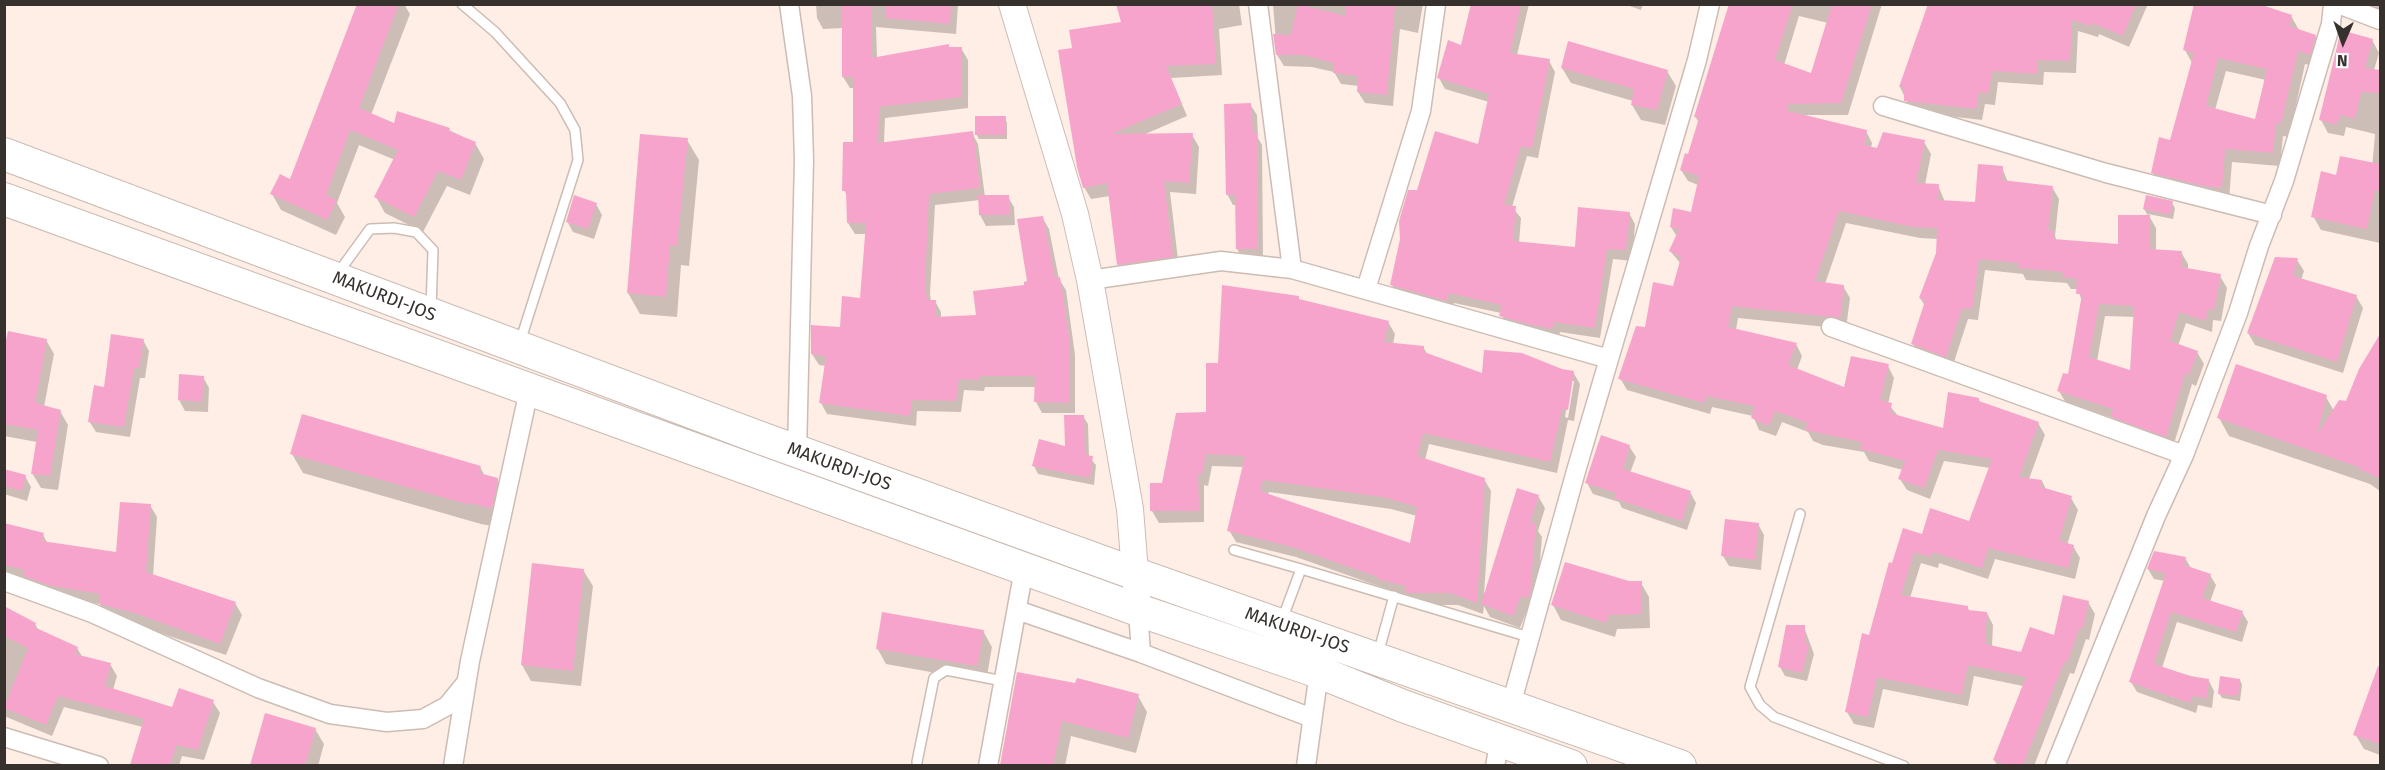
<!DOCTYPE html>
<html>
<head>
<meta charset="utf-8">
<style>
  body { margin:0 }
  #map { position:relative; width:2385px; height:770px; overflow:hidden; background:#ffeee5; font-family:"Fira Sans",sans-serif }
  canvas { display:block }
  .frame { position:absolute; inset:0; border:6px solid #37312e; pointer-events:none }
  .north { position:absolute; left:2313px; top:12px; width:60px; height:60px; -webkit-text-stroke:4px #fff; paint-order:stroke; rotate:182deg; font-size:16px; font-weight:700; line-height:24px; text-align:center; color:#37312e }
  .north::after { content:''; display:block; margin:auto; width:21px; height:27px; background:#37312e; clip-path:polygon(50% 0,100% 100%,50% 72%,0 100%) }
</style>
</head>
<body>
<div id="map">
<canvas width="2385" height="770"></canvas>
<div class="frame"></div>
<div class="north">N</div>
</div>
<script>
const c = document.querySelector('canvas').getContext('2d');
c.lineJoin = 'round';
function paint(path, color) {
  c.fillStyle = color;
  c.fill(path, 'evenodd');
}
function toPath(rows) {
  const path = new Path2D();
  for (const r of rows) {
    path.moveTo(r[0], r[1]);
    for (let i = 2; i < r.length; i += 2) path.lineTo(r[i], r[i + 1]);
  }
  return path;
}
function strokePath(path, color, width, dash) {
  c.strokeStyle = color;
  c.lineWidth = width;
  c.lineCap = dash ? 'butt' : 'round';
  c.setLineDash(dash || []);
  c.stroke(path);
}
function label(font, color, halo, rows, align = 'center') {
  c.font = font + ' "Fira Sans",sans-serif';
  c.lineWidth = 5;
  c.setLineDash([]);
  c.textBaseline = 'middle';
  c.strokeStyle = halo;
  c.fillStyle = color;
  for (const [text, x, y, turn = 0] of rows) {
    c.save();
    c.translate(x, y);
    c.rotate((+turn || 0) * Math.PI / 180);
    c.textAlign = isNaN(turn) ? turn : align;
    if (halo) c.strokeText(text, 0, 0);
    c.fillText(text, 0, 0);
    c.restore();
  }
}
paint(toPath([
  [358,4,404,4,410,14,371,115,394,125,449,130,475,143,484,159,470,195,447,186,423,232,385,213,376,197,395,160,359,145,337,203,345,217,336,235,281,210,272,194,291,181],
  [816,4,958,4,956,34,876,27,877,58,948,45,950,48,961,48,968,60,968,108,885,118,884,143,972,133,978,144,985,197,1008,197,1014,207,1015,225,986,226,980,215,980,200,935,205,930,294,931,301,935,301,941,312,941,318,978,317,1026,287,1042,217,1049,229,1059,279,1066,290,1075,355,1075,413,1042,413,1036,402,1036,387,985,387,984,391,964,390,961,412,917,411,916,426,827,414,821,403,826,366,819,365,812,354,841,329,862,299,866,234,855,234,848,223,848,197,844,190,854,144,855,88,850,88,843,77,843,28,823,29,817,18],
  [1118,4,1239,4,1242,25,1219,29,1222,75,1171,78,1187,116,1143,135,1192,135,1199,147,1196,194,1170,192,1179,268,1125,276,1119,264,1110,196,1091,199,1084,187,1073,49,1123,24],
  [1273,4,1423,4,1418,33,1400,29,1393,106,1365,103,1358,92,1359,86,1341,84,1334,72,1312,67,1284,66,1277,55],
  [1472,4,1529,4,1517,55,1549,61,1555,72,1538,158,1527,156,1512,207,1521,218,1519,243,1576,248,1629,213,1635,224,1632,261,1613,259,1600,338,1560,332,1558,339,1507,327,1501,313,1454,303,1452,311,1398,296,1392,285,1418,191,1479,146,1489,102,1445,89,1439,78,1463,47],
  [1624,4,1643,4,1641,10],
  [1753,4,1882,4,1848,115,1805,115,1866,131,1872,143,1871,148,1878,150,1924,142,1931,154,1925,185,1938,185,1945,202,1976,204,2002,168,2008,182,2052,187,2059,199,2055,236,2057,241,2120,246,2148,216,2144,209,2172,203,2175,208,2173,219,2148,214,2156,228,2156,251,2181,252,2188,264,2188,270,2220,276,2227,288,2221,321,2213,320,2212,332,2186,323,2178,346,2197,352,2204,364,2196,386,2192,384,2173,447,2120,428,2113,418,2066,403,2059,391,2069,376,2082,302,2078,289,2071,289,2067,283,2026,280,2023,274,1985,270,1978,320,1968,319,1952,368,1919,356,1913,344,1925,306,1920,298,1937,253,1938,239,1920,238,1846,223,1825,284,1843,286,1850,298,1846,329,1738,318,1736,330,1796,344,1802,356,1797,370,1845,389,1888,366,1894,378,1888,404,1899,417,1944,430,1978,399,1981,403,2038,423,2045,435,2029,479,2042,481,2047,491,2071,498,2078,510,2067,545,2073,546,2080,558,2075,579,1995,559,1988,579,1939,563,1938,568,1921,563,1910,598,1967,607,1970,611,1987,613,1993,625,1992,647,2022,653,2055,637,2088,602,2095,614,2089,640,2086,639,2074,674,2070,673,2034,766,1998,766,1994,760,2023,686,1974,676,1968,706,1883,689,1874,728,1854,724,1847,712,1893,565,1923,536,1970,523,1990,468,1944,461,1930,499,1907,490,1900,479,1903,470,1869,461,1864,452,1823,445,1813,441,1808,432,1782,422,1776,436,1759,430,1753,416,1712,407,1710,414,1627,390,1620,378,1646,329,1674,287,1681,264,1670,251,1677,237,1671,227,1692,213,1698,185,1688,181,1681,170,1689,156,1699,123,1695,116],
  [1799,16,1828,23,1812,75,1784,65],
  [2105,316,2135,317,2132,372,2097,361],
  [1930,4,2148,4,2129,47,2099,34,2098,37,2078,31,2076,73,2044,72,2043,85,1998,82,1995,105,1985,104,1982,120,1912,112,1906,100,1900,87],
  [2350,4,2380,4,2380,16],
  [2291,16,2299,30,2315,36,2323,49,2317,67,2305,64,2289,137,2283,136,2280,166,2232,162,2229,200,2160,186,2153,173,2171,142,2192,63,2185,50],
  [2226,71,2266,80,2256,121,2215,110],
  [2372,40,2379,53,2374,70,2380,71,2380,182,2372,169,2375,134,2346,127,2344,136,2328,133,2321,120],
  [1562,68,1667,71,1676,86,1665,125,1641,120,1632,105,1633,101,1571,83],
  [1250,104,1257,115,1258,138,1262,145,1263,259,1243,259,1237,249,1237,205,1233,205,1227,194],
  [1005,118,1007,123,1007,139,979,139,976,134],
  [687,140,699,160,689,266,681,265,677,317,640,314,628,293],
  [2338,173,2380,187,2380,243,2321,230,2313,216],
  [596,204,602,215,594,239,573,232,567,221],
  [2297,260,2304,271,2301,280,2356,296,2363,308,2343,373,2255,345,2248,333],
  [1300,301,1388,322,1395,334,1393,344,1423,347,1428,355,1484,375,1573,372,1580,384,1574,421,1568,420,1557,473,1429,444,1425,460,1484,479,1491,491,1484,594,1538,496,1545,508,1538,531,1542,537,1536,608,1528,608,1520,628,1490,617,1484,606,1483,614,1458,605,1414,605,1384,588,1296,557,1236,542,1229,530,1244,467,1212,466,1208,486,1204,485,1204,522,1159,523,1152,511,1163,484,1207,413,1219,365],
  [1571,381,1574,381,1568,418,1565,417],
  [1269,492,1391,509,1417,516,1411,545,1268,495],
  [2380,337,2380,491,2370,484,2229,436,2219,418,2326,397,2334,411,2347,402,2360,369],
  [46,340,54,354,44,407,60,411,68,425,58,490,41,488,32,473,37,442,4,436,4,357],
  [143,340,149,351,145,378,140,378,130,437,96,432,89,421,105,389],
  [203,377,209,388,208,412,185,411,179,400],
  [1083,416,1088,424,1089,457,1096,465,1094,485,1038,474,1034,466,1066,447],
  [1629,446,1636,457,1630,473,1690,492,1696,503,1687,530,1622,508,1619,502,1593,494,1587,483],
  [292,454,480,467,485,476,497,479,509,499,503,528,481,524,303,473],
  [4,470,25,476,31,487,27,501,4,494],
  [150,505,157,517,153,576,235,603,242,615,226,655,106,615,100,604,60,598,4,575,4,524,43,535,48,544,118,554],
  [1758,524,1764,535,1761,570,1729,566,1723,556],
  [2185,558,2191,568,2210,575,2216,585,2210,602,2242,612,2248,622,2242,642,2177,622,2162,668,2209,681,2214,691,2212,708,2198,705,2196,713,2137,692,2131,682,2165,581,2154,579,2148,569],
  [583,570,593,586,581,686,531,681,522,665],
  [1629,583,1641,583,1649,597,1650,628,1617,629,1615,637,1561,620,1553,605],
  [4,608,35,624,39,631,77,648,83,658,110,664,117,676,113,690,173,709,213,702,220,713,204,760,182,756,179,766,133,766,143,727,64,707,52,736,4,716],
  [1804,627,1814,654,1807,681,1785,676,1780,667],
  [983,631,992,647,986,682,886,664,877,648],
  [1018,673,1138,696,1147,712,1136,753,1071,736,1065,766,1001,766],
  [2240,680,2242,685,2240,701,2222,698,2219,693],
  [2370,693,2380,696,2380,755,2364,749,2355,734],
  [266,715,315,729,324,744,318,766,252,766]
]), '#0003');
paint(toPath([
  [357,4,399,4,359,108,394,123,397,111,450,128,449,131,476,142,461,180,438,171,414,217,374,197,398,150,350,130,326,195,337,200,327,220,270,194,280,174,290,179],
  [842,4,871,4,871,58,949,44,949,47,962,47,962,97,879,107,878,143,973,131,980,188,929,194,925,282,927,300,936,300,935,317,976,315,973,291,1024,285,1024,282,1027,281,1017,219,1043,216,1055,278,1060,277,1070,343,1069,403,1034,402,1035,376,979,376,979,380,959,379,956,401,912,400,910,416,819,403,826,356,811,354,811,325,840,327,842,296,860,298,866,223,847,223,846,191,842,191,843,142,853,142,853,77,842,77],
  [886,4,951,4,950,24,886,18],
  [1116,4,1212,4,1216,64,1166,66,1182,104,1111,134,1193,133,1189,183,1164,181,1173,257,1117,265,1107,183,1083,188,1077,167,1058,50,1072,48,1069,30,1121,22],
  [1298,4,1345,16,1346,4,1395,4,1387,95,1357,92,1358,76,1333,73,1333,63,1304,55,1276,55,1273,34,1291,35],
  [1471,4,1521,4,1510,53,1550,59,1532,148,1521,146,1504,205,1516,206,1513,241,1575,247,1578,207,1630,212,1626,250,1607,249,1595,328,1554,322,1552,329,1524,323,1499,316,1502,305,1449,293,1447,301,1390,285,1400,239,1399,221,1408,190,1417,190,1435,131,1478,144,1489,94,1437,78,1448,40,1461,45],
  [1729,4,1793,4,1775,60,1811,73,1832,4,1872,4,1841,103,1787,104,1787,111,1867,130,1864,145,1877,148,1883,132,1925,140,1916,183,1939,184,1938,200,1975,202,1978,164,2003,166,2002,180,2053,186,2048,230,2053,231,2053,239,2118,244,2118,215,2150,215,2150,249,2182,251,2181,267,2221,274,2214,310,2207,309,2206,321,2179,312,2170,341,2198,351,2189,375,2185,373,2166,437,2111,417,2113,409,2057,391,2063,373,2068,374,2082,294,2076,294,2077,279,2062,277,2063,272,2018,268,2019,263,1979,259,1972,309,1962,308,1946,357,1911,344,1925,301,1919,298,1936,253,1937,228,1913,227,1839,211,1815,281,1844,285,1840,318,1732,306,1728,327,1797,343,1788,365,1844,387,1851,356,1889,364,1880,400,1892,403,1890,413,1943,428,1948,392,1979,398,1979,401,2039,422,2019,477,2042,480,2041,487,2072,496,2059,541,2074,545,2068,568,1988,548,1982,568,1933,552,1931,557,1914,552,1901,595,1968,606,1968,610,1987,612,1985,644,2021,652,2030,627,2054,635,2063,595,2089,601,2083,628,2079,628,2067,663,2064,662,2023,765,2007,765,1993,760,2026,677,1968,665,1961,695,1877,677,1868,717,1845,712,1862,633,1869,635,1889,562,1892,563,1903,528,1922,534,1930,508,1969,521,1992,459,1938,450,1924,488,1898,479,1905,461,1860,449,1862,442,1805,430,1808,423,1775,411,1769,426,1751,418,1755,406,1706,396,1704,403,1618,379,1636,326,1645,327,1653,282,1673,286,1681,257,1669,251,1679,229,1670,227,1673,208,1691,212,1699,176,1680,170,1685,153,1688,154,1699,118,1694,117],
  [2099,304,2134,306,2130,370,2089,357],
  [1928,4,2136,4,2123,36,2092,23,2091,26,2072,20,2070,61,2038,60,2037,74,1992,71,1988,94,1979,92,1976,109,1904,101,1904,87,1899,87],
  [2194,4,2259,4,2292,15,2289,26,2316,35,2310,55,2298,51,2281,124,2276,123,2273,153,2225,149,2222,188,2204,186,2151,173,2159,137,2170,140,2194,53,2183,50],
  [2218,58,2267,69,2255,119,2206,106],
  [2341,30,2373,39,2365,68,2380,70,2380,93,2361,92,2355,119,2340,115,2337,125,2319,120],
  [1568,41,1668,70,1657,110,1631,105,1634,89,1561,68],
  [1251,103,1253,133,1257,133,1257,249,1236,249,1235,194,1226,195,1224,104],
  [975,116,1006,116,1005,135,975,135],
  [640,134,688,138,677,246,670,245,666,297,627,293],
  [2340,156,2380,164,2380,191,2375,190,2367,229,2311,217,2321,171,2336,175],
  [574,195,597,203,588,229,566,222],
  [978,195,1009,195,1010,215,979,215],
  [2146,195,2173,201,2170,215,2143,209],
  [2275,257,2298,258,2293,276,2357,295,2337,362,2247,333],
  [1222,285,1299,296,1299,299,1389,321,1384,342,1424,346,1424,352,1482,373,1484,350,1522,353,1562,369,1574,371,1568,410,1562,409,1550,462,1423,433,1417,456,1485,478,1477,603,1450,593,1406,593,1405,586,1378,579,1378,577,1289,546,1227,531,1245,456,1206,454,1202,474,1198,474,1199,511,1150,511,1150,483,1162,483,1176,413,1206,412,1206,363,1218,363],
  [1263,480,1383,497,1417,507,1410,543,1260,491],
  [8,331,47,339,35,403,61,410,50,476,31,474,38,430,4,424,4,349],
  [111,334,144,339,139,368,134,368,124,427,88,422,94,385,104,387],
  [2380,334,2380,478,2360,470,2361,468,2217,418,2236,364,2327,395,2317,435,2339,400,2346,401,2359,369],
  [179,374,204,376,202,402,178,400],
  [302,414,481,466,479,473,498,478,492,509,470,503,470,505,290,454],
  [1064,415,1084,415,1085,455,1093,456,1090,478,1032,466,1039,439,1065,446],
  [1601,435,1630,445,1623,469,1691,491,1682,521,1614,498,1616,493,1585,483],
  [4,469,26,475,22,491,4,486],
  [1517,488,1539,495,1530,523,1536,523,1530,595,1529,598,1521,596,1513,616,1481,604],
  [120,502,151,504,146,572,236,602,220,644,135,613,99,604,100,594,52,586,23,576,25,570,4,565,4,523,44,533,42,541,116,552],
  [1725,519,1759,523,1755,560,1721,556],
  [2154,551,2186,557,2184,565,2211,574,2202,598,2243,611,2236,632,2171,612,2154,664,2190,676,2209,679,2207,698,2192,696,2190,703,2129,682,2166,573,2147,569],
  [1565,562,1629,581,1642,581,1642,614,1609,615,1606,623,1551,605],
  [532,563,584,569,573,671,521,665],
  [4,606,36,623,34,627,78,647,75,654,111,663,105,686,172,707,179,688,214,700,198,750,176,745,170,765,130,765,144,719,58,696,46,725,4,708,28,648,4,636],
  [882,612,984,630,977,666,876,649],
  [1786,625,1805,625,1805,643,1809,644,1802,673,1778,667],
  [2378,666,2380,667,2380,744,2353,735],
  [1017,672,1075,683,1077,678,1139,694,1128,738,1062,721,1053,765,1000,765],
  [2220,676,2240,679,2238,696,2218,694],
  [265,713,316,728,305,765,250,765]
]), '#f7a4cd');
const service = toPath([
  [462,4,495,32,560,103,575,130,578,160,520,342],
  [338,273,370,229,394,228,416,232,433,250,431,309],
  [1800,514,1750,687,1760,705,1774,717,1904,766],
  [1234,550,1301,569],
  [1282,620,1301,569,1529,637],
  [1378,654,1394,596],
  [917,762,934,678,946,670,1003,681]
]);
const minor = toPath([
  [789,4,802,96,804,160,797,452],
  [1258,4,1292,269],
  [2338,4,2380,20],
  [1883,106,2106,173,2272,215],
  [1090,280,1221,261,1292,269,1609,359],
  [1366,289,1421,111,1436,4],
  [1831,327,2184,455],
  [4,581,92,613,258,688,330,714,387,722,423,719,447,706,465,684],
  [1017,610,1141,653,1312,718],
  [1138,610,1141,653],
  [1511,705,1576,471,1697,60,1710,4],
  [4,737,99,766],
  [453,766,470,661,529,390],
  [988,766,1024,569],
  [1306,766,1319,672],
  [1495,766,1500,740],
  [2055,766,2156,516,2184,455,2238,313,2259,246,2284,181,2331,24,2333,4]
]);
const secondary = toPath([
  [1012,4,1075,214,1090,280,1130,509,1138,610]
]);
const trunk = toPath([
  [4,154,758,437,1136,574,1680,766],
  [4,199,1138,610,1319,672,1403,706,1571,766]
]);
strokePath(service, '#ccbcb3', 12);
strokePath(minor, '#ccbcb3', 21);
strokePath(secondary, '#ccbcb3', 28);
strokePath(trunk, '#ccbcb3', 34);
strokePath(service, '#fff', 9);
strokePath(minor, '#fff', 18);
strokePath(secondary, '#fff', 26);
strokePath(trunk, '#fff', 32);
label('18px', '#37312e', '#fff', [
  ["MAKURDI-JOS",384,297,21],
  ["MAKURDI-JOS",839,467,20],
  ["MAKURDI-JOS",1297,631,19]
]);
</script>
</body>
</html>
